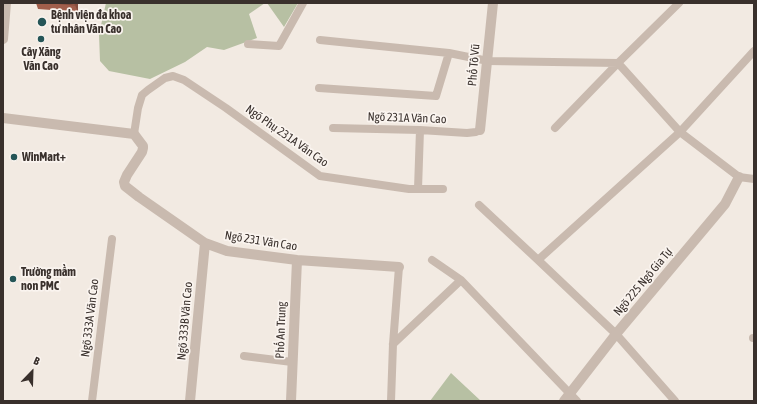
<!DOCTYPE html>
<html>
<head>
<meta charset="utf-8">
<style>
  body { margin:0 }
  #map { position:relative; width:757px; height:404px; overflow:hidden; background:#f2eae2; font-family:"Asap Condensed",sans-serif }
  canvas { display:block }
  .frame { position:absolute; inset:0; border:4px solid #39302c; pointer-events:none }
  .north { position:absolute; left:12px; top:352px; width:40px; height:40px; -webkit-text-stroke:3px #faf4ef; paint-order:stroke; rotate:23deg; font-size:11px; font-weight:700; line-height:16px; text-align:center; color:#39302c }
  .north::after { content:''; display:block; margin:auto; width:14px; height:18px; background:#39302c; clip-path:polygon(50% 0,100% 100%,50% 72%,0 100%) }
</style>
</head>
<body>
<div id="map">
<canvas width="757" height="404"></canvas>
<div class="frame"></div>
<div class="north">B</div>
</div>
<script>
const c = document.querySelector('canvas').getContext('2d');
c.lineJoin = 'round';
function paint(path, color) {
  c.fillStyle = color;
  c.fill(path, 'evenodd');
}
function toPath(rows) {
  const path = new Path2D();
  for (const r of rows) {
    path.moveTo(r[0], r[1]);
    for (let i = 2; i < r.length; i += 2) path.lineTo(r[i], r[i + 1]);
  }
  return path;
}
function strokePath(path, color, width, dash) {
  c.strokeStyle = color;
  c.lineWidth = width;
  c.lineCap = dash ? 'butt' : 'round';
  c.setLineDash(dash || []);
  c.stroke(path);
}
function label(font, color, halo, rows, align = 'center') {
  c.font = font + ' "Asap Condensed",sans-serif';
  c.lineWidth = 3.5;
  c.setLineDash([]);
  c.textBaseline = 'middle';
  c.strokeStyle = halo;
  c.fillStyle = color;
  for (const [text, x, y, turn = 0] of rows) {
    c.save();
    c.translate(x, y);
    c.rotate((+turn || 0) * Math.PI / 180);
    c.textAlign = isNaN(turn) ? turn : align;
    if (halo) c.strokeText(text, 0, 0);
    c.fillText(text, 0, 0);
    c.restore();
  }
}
paint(toPath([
  [106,3,265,3,249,14,257,38,224,50,207,47,185,62,150,79,109,71,100,61,99,34],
  [267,3,298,3,284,27],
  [451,373,481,401,430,401]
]), '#b7c0a3');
strokePath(toPath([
  [320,40,449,53],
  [248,44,279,46,303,3],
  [319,88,436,96,449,53,488,61,618,63,680,132,739,177,754,179],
  [333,128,420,130,467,133,476,132,480,130],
  [555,128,618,63,679,3],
  [134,134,138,108,142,95,148,90,165,78,173,76,184,80,226,108,320,176,409,189,443,189],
  [418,189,420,130],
  [479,205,538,260],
  [432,260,461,280,577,401],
  [753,338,754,338],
  [393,344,461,280],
  [244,356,292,362],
  [92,401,112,239],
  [391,401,393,344,399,267],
  [675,401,616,334,538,260,680,132,754,51]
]), '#c9baaf', 8);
strokePath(toPath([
  [3,118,134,134,143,146,143,148,142,152,127,175,124,182,125,186,139,197,205,243,227,251,297,260,399,267],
  [480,130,493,3],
  [190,401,205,243],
  [291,401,297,260],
  [564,401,616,334,725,204,739,177]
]), '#c9baaf', 10);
strokePath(toPath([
  [3,39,6,3]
]), '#c9baaf', 10);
paint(toPath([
  [36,3,78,3,78,12,38,9]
]), '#a15e4b');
paint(toPath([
  [75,3,78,3,78,12,75,5]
]), '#834c3d');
const building = toPath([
  [52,3,75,3,75,5,52,3]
]);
paint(building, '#bb6d57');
strokePath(building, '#834c3d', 1);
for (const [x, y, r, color] of [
  [42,22,5,"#255557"],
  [41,39,4,"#255557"],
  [14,157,4,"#255557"],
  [13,279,4,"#255557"]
]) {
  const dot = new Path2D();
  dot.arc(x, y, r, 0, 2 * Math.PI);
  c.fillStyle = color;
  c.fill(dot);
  strokePath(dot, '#faf4ef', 1.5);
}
label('bold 12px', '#39302c', '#faf4ef', [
  ["Bệnh viện đa khoa",51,15],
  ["tư nhân Văn Cao",51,29],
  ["Cây Xăng",41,52,"center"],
  ["Văn Cao",41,66,"center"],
  ["WinMart+",22,157],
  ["Trường mầm",21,272],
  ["non PMC",21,286]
], 'left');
label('12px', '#39302c', '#faf4ef', [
  ["Phố Tô Vũ",474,65,-85],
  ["Ngõ 231A Văn Cao",407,118,2],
  ["Ngõ Phụ 231A Văn Cao",287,136,35],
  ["Ngõ 231 Văn Cao",261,241,9],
  ["Ngõ 225 Ngô Gia Tự",643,282,-50],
  ["Ngõ 333A Văn Cao",90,318,-83],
  ["Ngõ 333B Văn Cao",185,321,-85],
  ["Phố An Trung",281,330,-88]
]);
</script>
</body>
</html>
